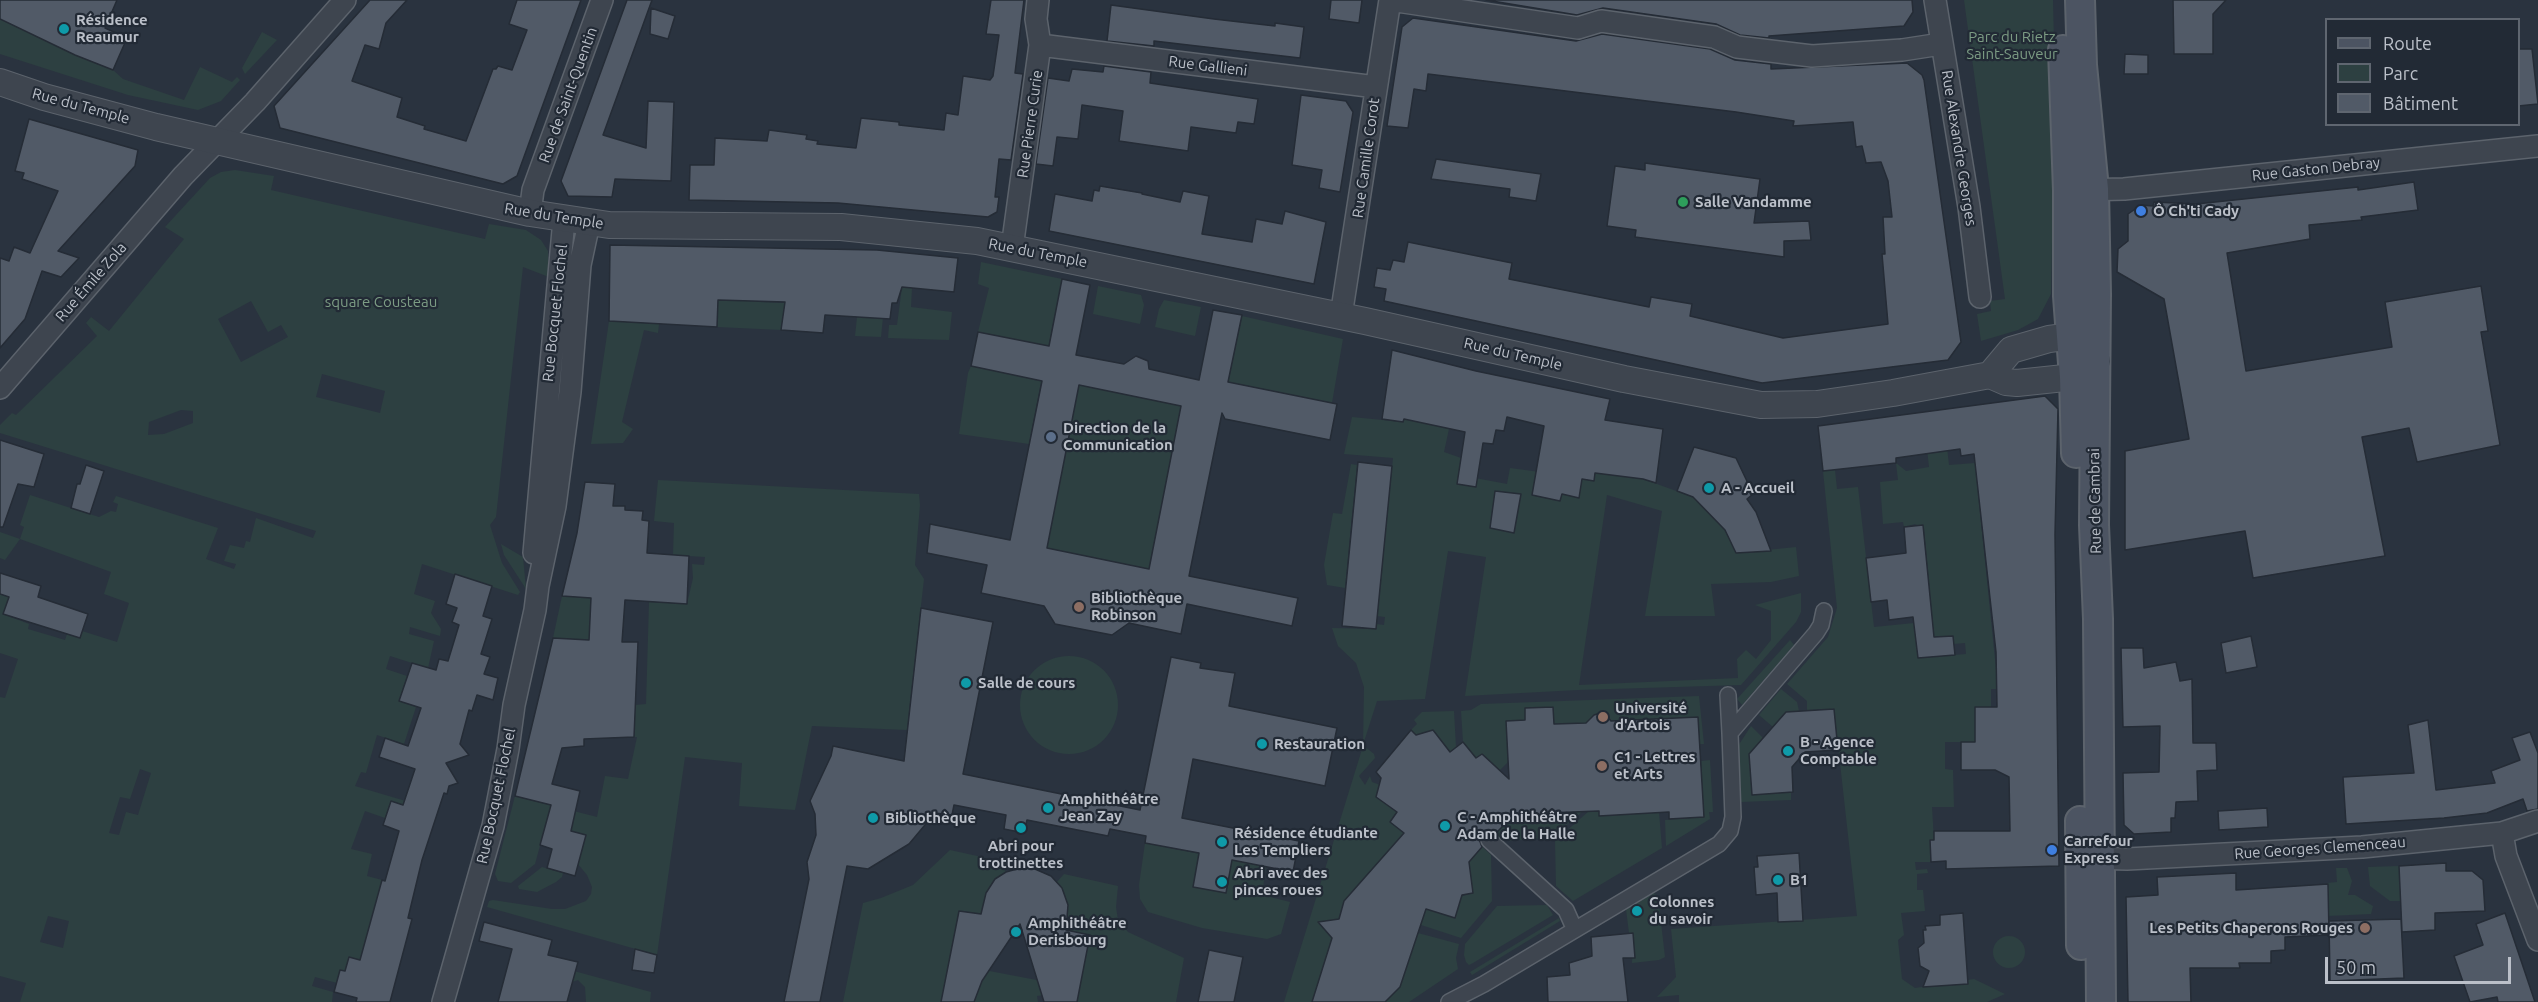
<!DOCTYPE html>
<html>
<head>
<meta charset="utf-8">
<style>
  body { margin:0 }
  #map { position:relative; width:2538px; height:1002px; overflow:hidden; background:#2a333f; font-family:Ubuntu,sans-serif }
  canvas { display:block }
  .legend { position:absolute; left:2325px; top:18px; width:195px; height:108px; box-sizing:border-box; background:#222a35; border:2px solid #5f6670; margin:0; padding:8px 10px; list-style:none; font-size:18px; color:#bbc0c9 }
  .legend li { display:flex; align-items:center; gap:12px; height:30px }
  .legend b { width:30px; border:2px solid #5f6670 }
  .scale { position:absolute; left:2325px; top:957px; width:186px; height:27px; box-sizing:border-box; border:3px solid #bbc0c9; border-top:0; padding-left:8px; font-size:18px; line-height:21px; white-space:nowrap; color:#bbc0c9; -webkit-text-stroke:4px #222a35; paint-order:stroke }
</style>
</head>
<body>
<div id="map">
<canvas width="2538" height="1002"></canvas>
<ul class="legend">
<li><b style="height:8px;background:#4c5462"></b>Route</li>
<li><b style="height:16px;background:#2d4041"></b>Parc</li>
<li><b style="height:16px;background:#515a67"></b>Bâtiment</li>
</ul>
<div class="scale">50 m</div>
</div>
<script>
const c = document.querySelector('canvas').getContext('2d');
c.lineJoin = 'round';
function paint(path, color) {
  c.fillStyle = color;
  c.fill(path, 'evenodd');
}
function toPath(rows) {
  const path = new Path2D();
  for (const r of rows) {
    if (r.length === 3) {
      path.moveTo(r[0] + r[2], r[1]);
      path.arc(r[0], r[1], r[2], 0, 2 * Math.PI);
      continue;
    }
    path.moveTo(r[0], r[1]);
    for (let i = 2; i < r.length; i += 2) path.lineTo(r[i], r[i + 1]);
  }
  return path;
}
function strokePath(path, color, width, dash) {
  c.strokeStyle = color;
  c.lineWidth = width;
  c.lineCap = dash ? 'butt' : 'round';
  c.setLineDash(dash || []);
  c.stroke(path);
}
function label(font, color, halo, rows, align = 'center') {
  c.font = font + ' Ubuntu,sans-serif';
  c.lineWidth = 4.5;
  c.setLineDash([]);
  c.textBaseline = 'middle';
  c.strokeStyle = halo;
  c.fillStyle = color;
  for (const [text, x, y, turn = 0] of rows) {
    c.save();
    c.translate(x, y);
    c.rotate((+turn || 0) * Math.PI / 180);
    c.textAlign = isNaN(turn) ? turn : align;
    if (halo) c.strokeText(text, 0, 0);
    c.fillText(text, 0, 0);
    c.restore();
  }
}
paint(toPath([
  [1964,0,2053,0,2055,86,2051,294,2038,319,2018,330,1981,341,1977,314,1991,311,1990,301,2005,299],
  [0,19,75,55,113,70,123,79,184,100,200,67,232,82,237,77,240,80,221,101,198,110,128,95,0,54],
  [262,32,277,40,245,74,242,68],
  [235,170,274,176,271,190,485,239,489,224,526,230,541,240,548,251,549,277,523,267,496,517,490,525,502,563,520,592,518,595,422,564,414,594,435,601,431,613,441,629,440,636,410,627,409,634,434,641,428,668,390,656,386,669,407,676,399,701,416,707,404,744,377,735,366,773,361,772,355,786,409,802,407,806,391,801,385,818,365,811,351,849,372,854,367,876,382,880,362,961,349,957,345,971,337,983,315,977,312,986,333,992,332,1002,20,1002,26,983,0,976,0,697,5,698,18,659,0,653,0,594,9,597,3,614,29,624,28,629,65,640,67,634,80,638,82,631,117,642,129,603,104,594,111,572,20,539,5,560,0,558,0,532,20,539,24,527,20,525,30,495,99,517,111,511,116,512,118,504,113,502,116,496,218,528,206,559,234,569,236,564,224,561,230,545,244,548,246,541,250,542,256,518,313,538,316,531,0,433,0,425,12,413,16,415,97,336,86,323,91,317,109,331,184,239,165,227,210,178,221,172],
  [251,301,268,332,281,325,288,337,241,362,218,319],
  [322,374,385,391,380,413,316,397],
  [181,410,193,411,193,423,164,434,148,435,149,422],
  [140,769,151,773,138,815,126,812,119,835,109,833,120,797,130,799],
  [48,916,69,921,63,948,40,942],
  [981,262,1062,279,1048,349,978,332,989,288,978,284],
  [718,279,759,302,785,303,781,330,717,327],
  [1098,286,1141,295,1144,305,1140,324,1093,314],
  [902,287,912,288,911,307,952,312,949,340,888,338,889,325,897,325],
  [885,298,881,337,855,336,857,317],
  [1164,300,1201,307,1195,336,1155,327,1159,309],
  [1242,316,1343,339,1332,403,1244,385,1226,393],
  [609,321,659,324,658,333,644,330,622,422,633,429,623,443,591,444],
  [971,366,1033,379,1043,372,1029,444,959,434,968,373],
  [1079,385,1181,406,1149,569,1047,548],
  [1441,414,1439,426,1449,429,1444,452,1461,458,1458,484,1474,487,1475,478,1507,484,1510,468,1540,472,1535,496,1560,501,1562,494,1579,498,1582,479,1594,481,1598,456,1643,479,1693,497,1725,530,1737,553,1796,547,1799,576,1771,582,1711,584,1715,616,1645,616,1662,511,1607,495,1579,685,1738,678,1737,659,1746,650,1756,659,1771,640,1771,611,1755,605,1801,593,1801,612,1796,622,1741,685,1578,690,1465,696,1486,557,1448,551,1425,699,1377,701,1363,745,1374,754,1375,758,1359,776,1365,785,1370,776,1372,782,1380,785,1376,797,1397,812,1390,822,1406,835,1389,850,1353,890,1374,910,1342,910,1338,920,1328,922,1333,936,1312,1002,1284,1002,1363,746,1364,687,1356,663,1338,646,1332,628,1375,629,1376,624,1384,625,1385,617,1377,616,1393,458,1344,454,1352,417,1403,422,1404,415],
  [1947,447,1949,465,1975,463,1998,689,1991,689,1991,707,1975,707,1975,742,1945,742,1945,769,1953,770,1954,807,1932,807,1934,840,1930,840,1931,862,1915,862,1916,870,1927,869,1928,873,1917,874,1917,890,1923,890,1925,911,1901,913,1904,935,1898,940,1902,979,1915,988,1974,979,2005,994,1987,1002,1679,1002,1679,995,1657,997,1676,977,1671,929,1857,916,1834,709,1807,710,1807,701,1787,684,1828,637,1837,608,1823,471,1835,470,1837,489,1858,487,1874,627,1914,623,1918,658,1966,654,1965,643,1954,644,1953,636,1934,637,1924,529,1915,524,1904,527,1903,522,1883,524,1880,482,1898,480,1896,463,1906,471,1929,467,1927,449],
  [1351,464,1357,465,1345,588,1327,585,1324,565,1333,513,1342,514],
  [658,480,919,494,920,505,915,565,924,579,907,730,812,726,795,810,739,806,742,763,685,757,657,955,487,907,489,901,493,900,552,909,565,909,586,901,591,894,592,887,587,875,578,864,586,835,546,824,535,864,511,883,498,881,495,874,515,796,597,817,605,776,628,779,637,737,634,737,635,705,646,704,649,602,687,604,693,578,692,564,704,565,705,557,673,555,674,523,654,521],
  [501,544,523,557,526,589,504,555],
  [562,596,591,598,588,664,571,651,572,639,553,638],
  [1790,640,1794,645,1742,705,1737,699],
  [1069,705,49],
  [1781,689,1797,702,1799,711,1794,711,1788,718,1784,714,1773,727,1759,715],
  [1699,696,1704,744,1700,744,1698,717,1609,721,1603,713,1599,713,1594,715,1556,758,1553,707,1525,708,1525,720,1506,721,1508,762,1500,770,1483,754,1476,758,1463,742,1461,711,1471,710,1481,704],
  [1454,711,1456,747,1450,752,1433,730,1416,735,1411,730,1417,724,1414,720,1422,712],
  [1751,726,1763,738,1750,761,1752,794,1791,792,1791,800,1741,802,1738,746],
  [1710,760,1713,812,1709,812,1710,819,1666,846,1665,820,1704,817,1701,761],
  [1497,801,1520,822,1548,821,1547,808,1572,806,1572,812,1582,812,1551,838,1503,841,1491,830],
  [1589,811,1599,811,1599,816,1659,812,1662,848,1573,901,1556,886,1555,841],
  [1145,843,1266,867,1262,895,1290,902,1281,934,1267,939,1202,928,1148,912,1140,899,1139,885],
  [1479,844,1491,855,1492,901,1461,938,1418,924,1423,908,1473,893,1469,866,1456,867],
  [950,850,1000,861,1006,872,995,879,986,893,983,914,959,911,941,1002,843,1002,863,903,881,898,913,885],
  [2399,866,2401,901,2390,901,2370,886,2368,867],
  [542,867,563,873,562,877,556,882,537,892,519,889,518,886],
  [2336,868,2347,868,2352,881,2348,895,2355,895,2373,906,2371,914,2328,916,2327,883,2337,882],
  [1064,874,1118,886,1116,907,1118,920,1128,932,1184,958,1176,1002,1077,1002,1090,936,1063,930,1068,917,1068,905,1064,892,1057,882],
  [1654,893,1658,896,1665,957,1659,960,1632,963,1633,933,1629,933,1626,909],
  [1547,905,1553,915,1473,963,1469,965,1466,962,1464,955,1465,944,1497,906],
  [1559,918,1560,921,1472,975,1470,972],
  [1418,933,1459,944,1456,958,1458,969,1409,1002,1386,1002],
  [2009,952,16],
  [552,965,651,992,650,1002,586,1002,585,987,578,980,572,982],
  [979,969,1047,982,1044,995,1037,996,1038,1002,974,1002,981,984]
]), '#2d4041');
const building = toPath([
  [0,0,117,0,105,28,127,38,113,70,75,55,0,19,0,0],
  [370,0,407,0,386,23,379,49,365,45,352,81,402,98,397,117,425,126,424,129,466,141,493,69,496,69,498,66,512,70,527,30,509,24,517,0,581,0,517,176,503,184,280,128,274,106,370,0],
  [627,0,652,0,603,135,646,148,648,101,674,102,671,181,615,179,612,197,568,196,561,181,627,0],
  [991,0,1024,0,1015,73,1023,74,1011,160,999,159,995,197,999,197,997,212,988,217,838,203,689,200,690,165,714,165,715,138,767,141,769,130,807,135,806,139,818,141,817,144,856,148,861,118,899,122,899,125,944,130,946,113,958,115,963,76,990,80,993,76,999,35,986,34,991,0],
  [1331,0,1362,0,1359,23,1329,19,1331,0],
  [1486,0,1912,0,1913,12,1904,26,1769,36,1769,38,1740,35,1716,24,1603,8,1577,15,1486,0],
  [2173,0,2226,0,2213,14,2213,54,2174,54,2173,0],
  [1111,5,1214,19,1275,26,1275,23,1304,27,1300,58,1154,41,1154,46,1107,41,1111,5],
  [651,8,675,16,668,39,650,34,651,8],
  [1413,18,1576,41,1602,34,1710,49,1735,60,1771,64,1771,69,1907,63,1922,75,1924,80,1961,342,1948,360,1762,383,1384,301,1386,289,1374,287,1377,268,1390,270,1393,260,1404,262,1408,242,1512,263,1509,279,1649,307,1651,297,1692,304,1690,316,1783,338,1888,324,1882,254,1885,254,1883,217,1892,217,1888,181,1881,162,1866,163,1862,146,1856,147,1853,122,1793,126,1794,121,1736,112,1428,74,1426,91,1414,89,1408,128,1387,126,1402,27,1413,18],
  [2518,49,2532,49,2538,104,2518,106,2518,49],
  [2125,54,2148,55,2148,74,2124,74,2125,54],
  [1104,66,1151,72,1150,83,1258,99,1254,124,1238,122,1236,133,1191,127,1188,151,1119,141,1123,111,1082,105,1078,139,1057,137,1053,166,1036,164,1048,78,1069,81,1072,69,1103,72,1104,66],
  [1301,95,1346,101,1353,112,1340,192,1319,188,1322,170,1292,165,1301,95],
  [29,119,138,150,135,166,58,251,79,258,61,277,42,271,25,319,0,348,0,258,9,261,14,247,30,253,58,191,22,179,24,173,15,171,29,119],
  [1436,159,1541,174,1536,201,1509,197,1510,189,1431,179,1436,159],
  [1645,163,1760,179,1754,223,1809,221,1811,240,1784,241,1784,257,1635,237,1636,230,1607,226,1615,166,1645,170,1645,163],
  [2414,182,2418,210,2361,217,2362,220,2309,225,2310,239,2227,253,2246,371,2392,347,2385,302,2481,286,2488,331,2481,332,2500,445,2417,462,2409,428,2362,437,2385,556,2253,578,2245,531,2125,550,2125,451,2189,439,2164,299,2117,272,2118,249,2128,241,2128,214,2141,205,2153,206,2154,202,2196,204,2358,187,2358,190,2414,182],
  [1100,186,1142,193,1142,194,1180,202,1183,191,1209,196,1202,234,1252,242,1256,219,1282,224,1285,211,1326,222,1314,284,1049,231,1055,194,1092,201,1094,190,1099,191,1100,186],
  [610,245,877,250,958,258,954,292,902,287,897,303,892,303,890,319,825,315,823,333,781,330,785,302,718,300,717,327,609,321,610,245],
  [1062,279,1090,285,1076,355,1124,364,1136,356,1148,361,1149,369,1199,380,1213,310,1242,315,1228,382,1337,404,1330,440,1225,419,1222,413,1206,492,1189,576,1298,598,1292,626,1187,604,1181,634,1129,623,1112,635,1055,624,1044,606,981,593,987,565,927,553,930,524,1010,540,1042,381,971,366,978,332,1049,346,1062,279],
  [1079,385,1181,406,1149,569,1047,548,1079,385],
  [1392,350,1476,371,1610,399,1605,420,1663,429,1656,483,1643,479,1595,473,1594,481,1582,479,1579,498,1562,494,1560,501,1532,495,1544,426,1507,417,1504,431,1496,430,1493,444,1483,443,1476,487,1457,484,1465,432,1404,419,1403,422,1382,419,1392,350],
  [2045,396,2058,409,2055,534,2059,866,1946,869,1946,861,1931,862,1930,840,1934,840,1934,831,2010,831,2009,777,1995,770,1961,770,1961,742,1975,742,1975,707,1997,707,1996,652,1974,454,1961,456,1960,449,1896,458,1896,463,1823,471,1818,426,2045,396],
  [0,440,44,454,34,487,18,484,3,527,0,527,0,440],
  [1694,447,1736,458,1753,494,1747,499,1756,512,1771,551,1736,553,1725,530,1693,497,1677,491,1694,447],
  [1358,462,1392,466,1376,629,1342,626,1358,462],
  [86,465,104,471,90,514,71,508,77,484,80,484,86,465],
  [585,482,615,484,613,506,625,506,625,510,643,511,642,520,649,521,647,553,689,556,687,604,625,600,622,642,638,642,634,737,584,739,584,746,562,748,552,784,580,791,571,831,586,835,575,876,547,868,552,849,540,845,551,805,515,796,553,638,589,640,591,598,562,596,577,533,585,482],
  [1495,491,1521,494,1514,533,1490,528,1495,491],
  [1923,525,1934,637,1953,636,1955,655,1918,658,1913,617,1889,620,1887,600,1871,602,1866,558,1906,553,1904,527,1923,525],
  [0,573,41,586,38,597,88,614,80,638,3,614,9,597,0,594,0,573],
  [455,574,492,586,483,616,492,619,481,654,490,657,484,674,498,678,493,700,477,695,472,711,469,710,460,744,469,755,446,763,458,783,449,786,447,794,444,793,422,860,408,918,412,919,390,1002,356,1002,357,998,334,992,340,970,345,971,349,957,360,960,382,880,385,881,399,831,383,825,391,801,403,805,415,769,379,757,385,738,408,746,421,708,399,701,412,663,436,670,439,659,448,661,459,625,452,622,457,608,446,604,455,574],
  [921,608,993,622,963,774,1140,810,1171,657,1201,663,1200,668,1235,673,1229,706,1337,728,1325,786,1193,759,1182,818,1299,841,1293,872,1232,860,1226,893,1193,887,1199,853,1145,843,1146,836,1110,829,1108,836,1027,820,1024,833,1004,829,1006,815,954,805,952,815,935,813,909,844,868,869,847,866,820,1002,784,1002,809,879,807,862,816,835,815,814,810,801,831,756,833,746,904,761,921,608],
  [2251,636,2257,667,2226,673,2221,643,2251,636],
  [2121,648,2143,648,2144,668,2176,662,2180,681,2192,679,2193,743,2216,743,2217,770,2197,771,2198,801,2176,802,2175,818,2171,818,2171,832,2134,834,2124,825,2123,773,2159,772,2160,726,2123,727,2121,648],
  [1553,707,1554,724,1586,723,1594,715,1604,712,1611,721,1698,717,1704,817,1669,819,1669,812,1599,816,1599,811,1547,813,1548,821,1506,823,1496,833,1485,831,1479,839,1482,847,1469,862,1473,893,1462,895,1455,918,1426,909,1400,987,1385,1002,1312,1002,1332,938,1318,922,1339,919,1344,901,1404,833,1390,822,1397,812,1376,797,1381,778,1376,772,1411,730,1416,735,1433,730,1450,752,1463,742,1476,758,1482,754,1509,779,1506,721,1525,720,1525,708,1553,707],
  [1834,709,1838,750,1805,752,1792,767,1793,792,1752,795,1749,754,1786,712,1834,709],
  [2428,720,2436,790,2495,783,2491,771,2520,760,2512,738,2530,732,2538,753,2538,809,2527,811,2523,799,2487,813,2444,818,2346,824,2343,777,2414,773,2408,725,2428,720],
  [2267,808,2268,827,2219,830,2218,811,2267,808],
  [1799,853,1803,921,1778,922,1777,893,1756,895,1754,867,1758,867,1757,856,1799,853],
  [2446,863,2446,871,2472,871,2483,880,2485,911,2435,913,2435,930,2402,932,2399,866,2446,863],
  [1028,866,1051,876,1062,888,1068,905,1066,930,1090,935,1077,1002,1044,1002,1020,924,982,981,974,1002,941,1002,959,911,981,914,986,893,995,879,1006,872,1028,866],
  [2236,873,2236,890,2328,884,2329,935,2285,937,2285,950,2271,951,2271,963,2239,963,2240,968,2190,968,2191,1002,2128,1002,2126,897,2158,895,2157,877,2236,873],
  [1963,913,1968,984,1923,987,1929,971,1920,966,1918,948,1924,943,1923,930,1926,930,1925,926,1940,925,1940,915,1963,913],
  [2505,913,2535,1002,2498,1002,2497,997,2470,1002,2454,956,2483,945,2476,924,2505,913],
  [2401,919,2404,978,2330,981,2329,921,2401,919],
  [484,922,552,940,548,955,578,962,567,1002,498,1002,512,949,479,941,484,922],
  [1633,933,1635,958,1623,958,1628,1002,1548,1002,1547,977,1570,975,1569,963,1592,956,1591,937,1633,933],
  [635,949,657,955,654,973,632,970,635,949],
  [1209,950,1243,957,1234,1002,1198,1002,1209,950]
]);
paint(building, '#515a67');
strokePath(building, '#252c36', 1.5);
const pedestrian = toPath([
  [1728,695,1730,733],
  [1489,840,1566,910,1574,928],
  [1449,1002,1484,984,1719,844,1730,831,1733,817,1730,733,1816,633,1821,625,1824,611]
]);
const minor = toPath([
  [1390,0,1578,28,1601,21,1714,37,1737,47,1812,56,1902,50,1941,44],
  [1935,0,1969,207,1980,297],
  [1040,45,1376,87],
  [2080,190,2124,189,2538,146],
  [530,213,533,190,602,0],
  [1012,248,1040,45,1036,19,1038,0],
  [1341,316,1390,0],
  [0,388,183,176,255,102,345,0],
  [534,553,564,219],
  [2502,833,2506,856,2538,940],
  [2086,858,2127,859,2362,847,2502,833,2538,821],
  [443,1002,493,826,508,749,514,705,535,610,538,586,555,506,570,392,580,265,589,223]
]);
const tertiary = toPath([
  [0,82,44,97,156,127,530,213,609,225,841,227,977,241,1365,321,1624,379,1761,405,1817,404,1893,393,1990,375,2006,382,2017,383,2074,377,2085,375,2097,361,2088,346,2072,336,2049,339,2011,350,1990,375]
]);
const secondary = toPath([
  [2080,0,2082,65,2094,189,2096,294,2094,525,2098,619,2101,1002],
  [2063,50,2068,191,2068,296,2074,377,2076,453],
  [2080,821,2081,945]
]);
strokePath(pedestrian, '#5c636c', 18);
strokePath(minor, '#5c636c', 24);
strokePath(tertiary, '#5c636c', 28);
strokePath(secondary, '#5c636c', 32);
strokePath(pedestrian, '#3e454f', 15);
strokePath(minor, '#3e454f', 21);
strokePath(tertiary, '#3e454f', 26);
strokePath(secondary, '#4c5462', 28);
for (const [x, y, r, color] of [
  [64,29,6,"#0f9aa8"],
  [1683,202,6,"#2e9e5b"],
  [2141,211,6,"#3f7fe0"],
  [1051,437,6,"#5c6f8a"],
  [1709,488,6,"#0f9aa8"],
  [1079,607,6,"#8d6e63"],
  [966,683,6,"#0f9aa8"],
  [1603,717,6,"#8d6e63"],
  [1262,744,6,"#0f9aa8"],
  [1788,751,6,"#0f9aa8"],
  [1602,766,6,"#8d6e63"],
  [1048,808,6,"#0f9aa8"],
  [873,818,6,"#0f9aa8"],
  [1445,826,6,"#0f9aa8"],
  [1021,828,6,"#0f9aa8"],
  [1222,842,6,"#0f9aa8"],
  [2052,850,6,"#3f7fe0"],
  [1778,880,6,"#0f9aa8"],
  [1222,882,6,"#0f9aa8"],
  [1637,911,6,"#0f9aa8"],
  [2365,928,6,"#8d6e63"],
  [1016,932,6,"#0f9aa8"]
]) {
  const dot = new Path2D();
  dot.arc(x, y, r, 0, 2 * Math.PI);
  c.fillStyle = color;
  c.fill(dot);
  strokePath(dot, '#222a35', 2);
}
label('bold 15px', '#bbc0c9', '#222a35', [
  ["Résidence",76,20],
  ["Reaumur",76,37],
  ["Salle Vandamme",1695,202],
  ["Ô Ch'ti Cady",2153,211],
  ["Direction de la",1063,428],
  ["Communication",1063,445],
  ["A - Accueil",1721,488],
  ["Bibliothèque",1091,598],
  ["Robinson",1091,615],
  ["Salle de cours",978,683],
  ["Université",1615,708],
  ["d'Artois",1615,725],
  ["B - Agence",1800,742],
  ["Comptable",1800,759],
  ["Restauration",1274,744],
  ["C1 - Lettres",1614,757],
  ["et Arts",1614,774],
  ["Amphithéâtre",1060,799],
  ["Jean Zay",1060,816],
  ["C - Amphithéâtre",1457,817],
  ["Adam de la Halle",1457,834],
  ["Bibliothèque",885,818],
  ["Résidence étudiante",1234,833],
  ["Les Templiers",1234,850],
  ["Carrefour",2064,841],
  ["Express",2064,858],
  ["Abri pour",1021,846,"center"],
  ["trottinettes",1021,863,"center"],
  ["Abri avec des",1234,873],
  ["pinces roues",1234,890],
  ["B1",1790,880],
  ["Colonnes",1649,902],
  ["du savoir",1649,919],
  ["Amphithéâtre",1028,923],
  ["Derisbourg",1028,940],
  ["Les Petits Chaperons Rouges",2353,928,"right"]
], 'left');
label('15px', '#7c9c84', '#222a35', [
  ["Parc du Rietz",2012,37],
  ["Saint-Sauveur",2012,54],
  ["square Cousteau",381,302]
]);
label('15px', '#bbc0c9', '#222a35', [
  ["Rue Gallieni",1208,66,7],
  ["Rue de Saint-Quentin",568,95,-70],
  ["Rue du Temple",81,106,15],
  ["Rue Pierre Curie",1030,124,-82],
  ["Rue Alexandre Georges",1959,148,81],
  ["Rue Camille Corot",1366,158,-82],
  ["Rue Gaston Debray",2316,169,-6],
  ["Rue du Temple",554,216,9],
  ["Rue du Temple",1038,253,11],
  ["Rue Émile Zola",91,282,-49],
  ["Rue Bocquet Flochel",555,313,-84],
  ["Rue du Temple",1513,354,13],
  ["Rue de Cambrai",2095,501,-91],
  ["Rue Bocquet Flochel",496,796,-78],
  ["Rue Georges Clemenceau",2320,848,-4]
]);
</script>
</body>
</html>
